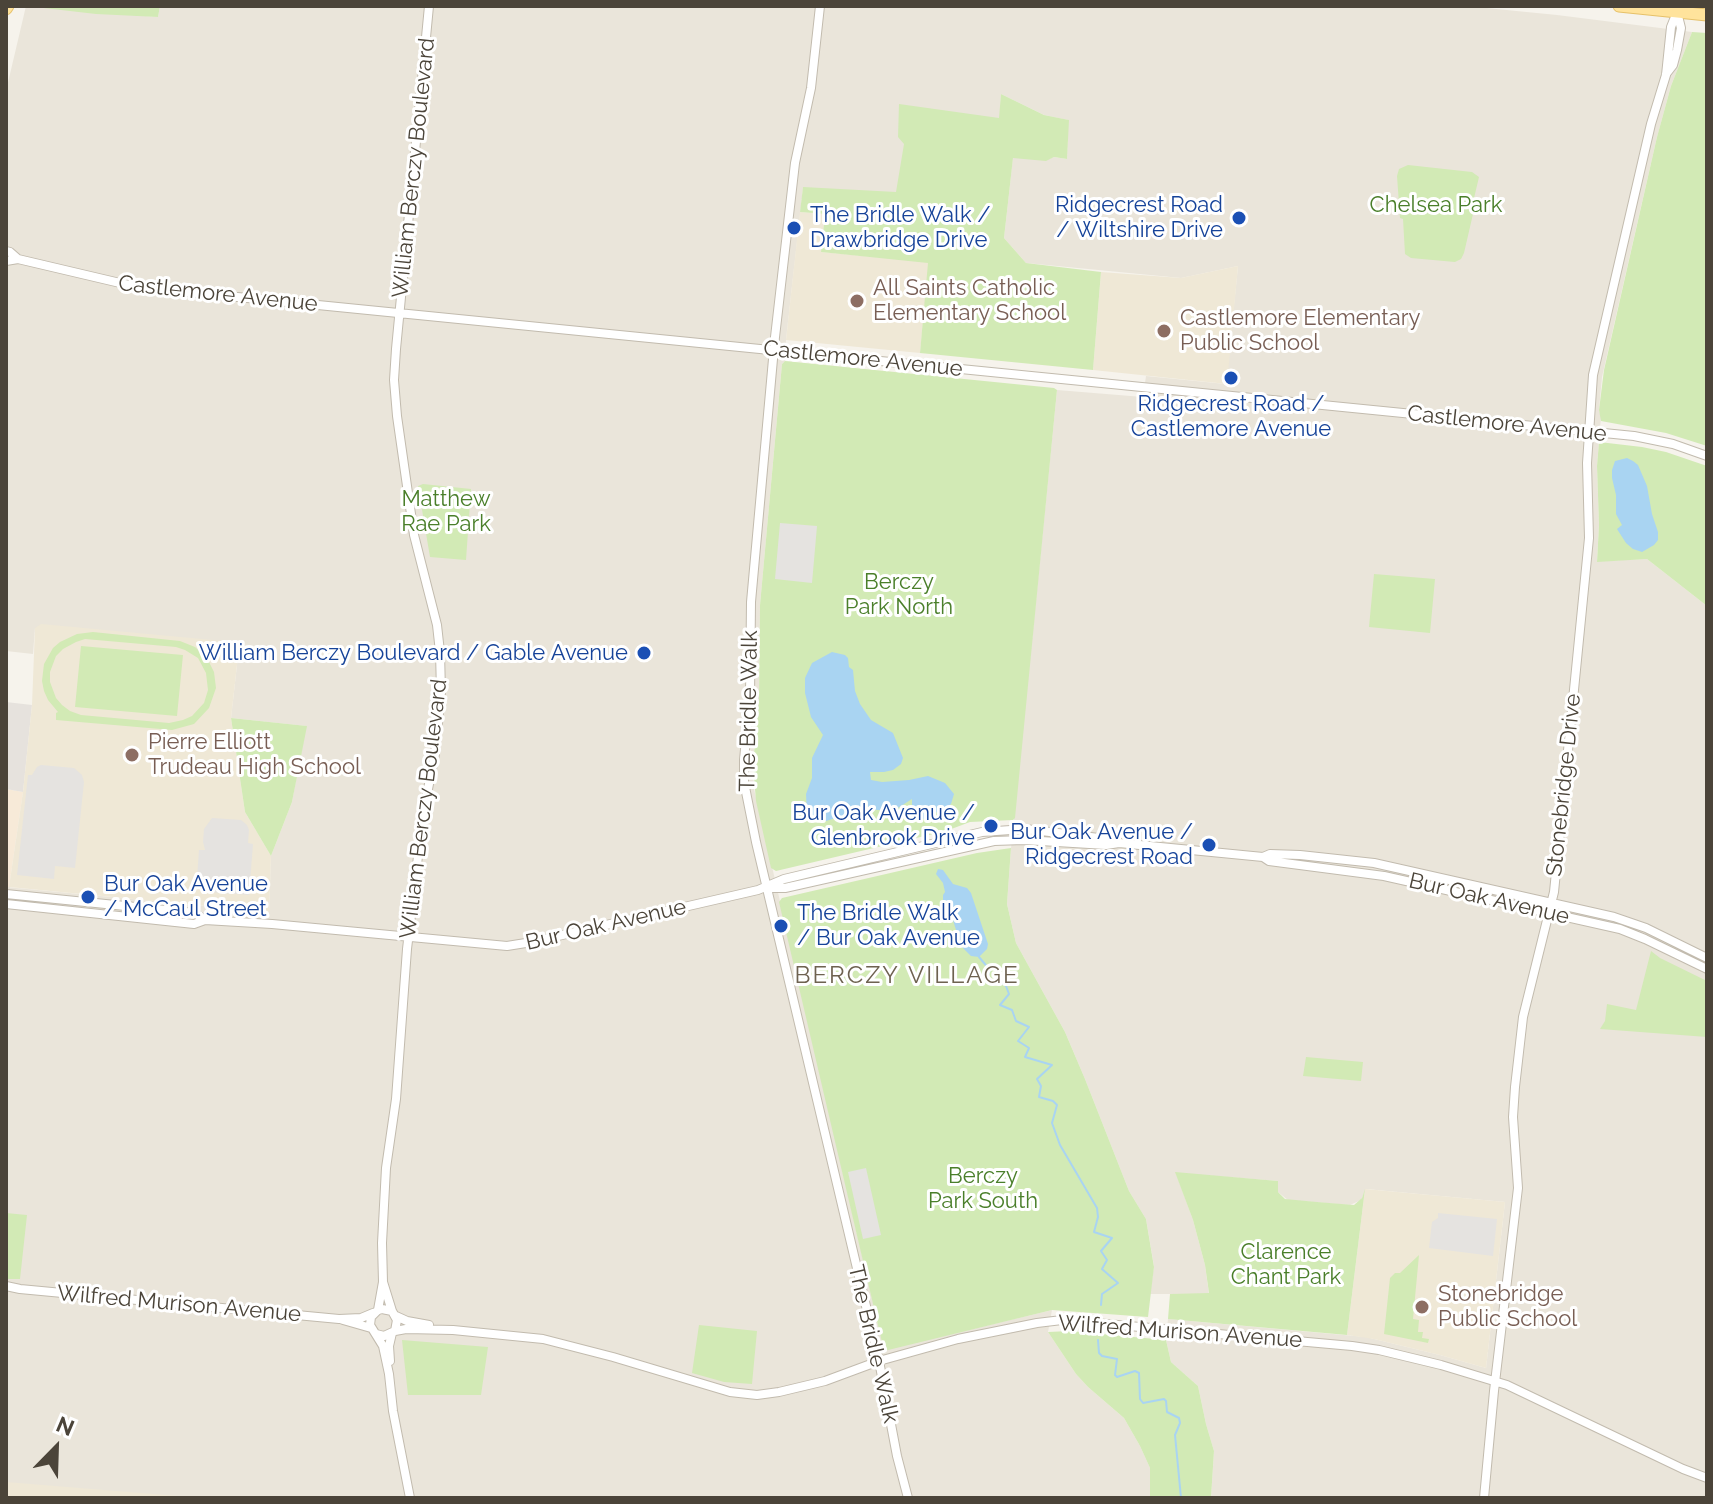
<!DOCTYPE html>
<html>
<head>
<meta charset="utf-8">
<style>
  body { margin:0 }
  #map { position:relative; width:1713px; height:1504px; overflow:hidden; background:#f6f3ec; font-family:Raleway,sans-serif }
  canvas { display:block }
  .frame { position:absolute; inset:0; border:8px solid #4b4439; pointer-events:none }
  .north { position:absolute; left:16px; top:1408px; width:80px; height:80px; -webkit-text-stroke:6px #fff; paint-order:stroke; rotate:23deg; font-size:22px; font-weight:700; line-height:32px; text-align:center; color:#4b4439 }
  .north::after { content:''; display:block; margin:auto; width:28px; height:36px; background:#4b4439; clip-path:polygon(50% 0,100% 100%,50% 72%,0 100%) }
</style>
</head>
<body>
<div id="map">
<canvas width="1713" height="1504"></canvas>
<div class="frame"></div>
<div class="north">N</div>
</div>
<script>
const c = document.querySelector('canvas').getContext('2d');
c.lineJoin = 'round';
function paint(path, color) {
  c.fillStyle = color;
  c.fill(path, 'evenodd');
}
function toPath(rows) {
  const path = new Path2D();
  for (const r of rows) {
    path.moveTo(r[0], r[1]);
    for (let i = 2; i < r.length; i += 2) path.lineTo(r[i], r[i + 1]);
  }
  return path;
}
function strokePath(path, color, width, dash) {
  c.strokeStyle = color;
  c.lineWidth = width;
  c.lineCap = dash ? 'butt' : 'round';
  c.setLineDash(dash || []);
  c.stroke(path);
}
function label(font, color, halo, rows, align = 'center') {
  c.font = font + ' Raleway,sans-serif';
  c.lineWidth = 6;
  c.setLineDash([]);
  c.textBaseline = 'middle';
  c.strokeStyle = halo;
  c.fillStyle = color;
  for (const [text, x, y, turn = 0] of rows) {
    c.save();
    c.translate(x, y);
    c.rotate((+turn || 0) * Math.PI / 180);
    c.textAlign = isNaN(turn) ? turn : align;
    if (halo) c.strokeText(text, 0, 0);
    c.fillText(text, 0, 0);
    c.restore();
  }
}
paint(toPath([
  [26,6,158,17,160,6,1466,6,1557,15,1692,32,1671,86,1657,137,1602,377,1599,410,1601,417,1597,466,1599,525,1597,561,1647,559,1707,606,1707,1498,1211,1498,1214,1451,1206,1424,1198,1386,1171,1362,1166,1340,1168,1319,1366,1337,1440,1355,1486,1368,1505,1202,1366,1189,1361,1200,1350,1205,1288,1200,1278,1192,1278,1181,1176,1173,1193,1220,1205,1265,1209,1294,1150,1294,1154,1266,1146,1219,1129,1191,1085,1079,1065,1032,1016,943,1007,904,1011,848,1057,390,1143,397,1146,376,1226,384,1238,266,1181,278,1026,263,1004,238,1013,157,1045,160,1054,157,1067,159,1068,120,1044,115,1001,94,1000,118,896,193,803,188,786,340,785,361,782,364,760,605,759,699,753,765,754,789,884,1350,1052,1310,1048,1332,1076,1374,1088,1387,1124,1418,1140,1446,1150,1468,1150,1498,6,1498,6,887,269,912,271,856,292,802,306,726,231,718,239,647,35,628,33,654,6,651,6,91]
]), '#eae5da');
paint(toPath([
  [6,789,23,792,9,887,6,887]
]), '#f7ead8');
paint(toPath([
  [6,702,32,705,23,792,6,789]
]), '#e6e2dd');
paint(toPath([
  [800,212,825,214,821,252,929,262,920,353,786,340],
  [1238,266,1227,384,1093,370,1101,272,1181,278],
  [41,624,234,642,239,647,231,718,245,812,271,856,269,912,9,887,23,792,32,705,35,628],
  [1365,1189,1505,1202,1486,1368,1440,1355,1374,1339,1347,1335],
  [6,1482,202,1498,6,1498]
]), '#efe8d6');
paint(toPath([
  [26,6,160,6,158,17,96,14],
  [1692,32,1707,33,1707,446,1666,433,1601,421,1599,410,1604,370,1657,137,1671,86],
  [1001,94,1044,115,1069,120,1067,159,1054,157,1046,161,1013,158,1004,238,1026,263,1101,272,1093,370,920,353,928,263,821,252,825,214,800,212,803,187,896,192,904,144,898,137,899,104,999,118],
  [1408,165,1472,172,1479,177,1471,211,1473,214,1464,253,1461,259,1455,262,1411,258,1405,254,1403,219,1400,218,1397,176,1399,169],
  [785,361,1054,388,1057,390,1015,818,1013,820,970,822,946,831,776,871,771,868,756,801,753,765,759,699,760,605,782,364],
  [1599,442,1642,447,1666,452,1707,466,1707,606,1647,559,1597,562,1599,525,1597,466],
  [423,484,471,489,466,560,430,557,418,486],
  [1374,574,1435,579,1430,633,1369,627],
  [93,632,180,641,195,647,207,658,214,672,216,688,209,708,194,724,172,730,56,720,56,713,58,712,48,700,44,691,42,681,44,664,53,648,60,642,77,634],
  [85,639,176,647,185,650,198,658,206,673,208,690,204,703,192,716,183,720,169,723,81,715,70,711,62,705,56,698,50,682,50,672,56,656,63,649,76,642],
  [81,646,183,655,177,716,75,707],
  [231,718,307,726,292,802,271,856,245,812],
  [1011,848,1007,904,1016,943,1065,1032,1085,1079,1129,1191,1146,1219,1154,1267,1148,1317,1052,1310,884,1351,779,902,782,898,977,853],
  [1651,951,1660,958,1707,981,1707,1037,1600,1029,1605,1021,1607,1004,1636,1010],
  [1306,1057,1363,1062,1361,1081,1303,1076],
  [1175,1172,1278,1181,1278,1192,1285,1199,1317,1202,1354,1205,1362,1198,1365,1189,1347,1335,1168,1319,1170,1294,1209,1293,1205,1265,1193,1220],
  [6,1213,27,1215,20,1279,6,1279],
  [1419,1255,1413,1319,1419,1320,1418,1332,1423,1332,1422,1338,1429,1339,1428,1343,1384,1334,1390,1278,1395,1273,1400,1273],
  [699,1325,757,1331,752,1384,724,1382,692,1373],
  [1070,1331,1166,1340,1171,1362,1198,1386,1206,1424,1214,1451,1211,1498,1150,1498,1150,1468,1140,1446,1124,1418,1088,1387,1076,1374,1048,1332],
  [402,1340,488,1347,481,1395,408,1395]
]), '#d2eab5');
paint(toPath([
  [780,523,817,526,812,583,775,579],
  [41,765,74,768,82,775,84,782,75,868,55,866,54,879,17,875,28,775,32,775,37,767],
  [212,818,241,820,247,825,249,830,248,843,253,844,249,895,209,892,202,878,197,878,199,850,205,850,203,842,204,829],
  [866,1168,881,1235,863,1239,848,1172],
  [1438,1213,1497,1219,1493,1256,1429,1248,1432,1222,1438,1218]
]), '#e5e3e0');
paint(toPath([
  [1627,458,1633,461,1638,465,1647,486,1652,514,1658,532,1658,540,1654,545,1642,552,1633,549,1626,543,1617,529,1622,525,1616,514,1616,495,1612,478,1612,470,1615,461],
  [832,652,845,655,848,658,849,667,853,670,855,691,860,704,871,720,893,733,903,758,901,764,893,770,884,772,870,772,871,780,882,782,909,780,928,776,945,783,954,794,951,804,942,811,930,814,928,820,926,821,919,815,912,805,912,799,893,811,864,809,826,821,816,820,807,815,806,794,812,778,812,758,823,735,811,717,805,693,805,678,812,663],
  [938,869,943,870,953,884,967,888,971,893,988,944,987,949,979,957,971,956,961,946,952,917,943,901,943,895,945,892,943,883,936,874]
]), '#a9d4f2');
strokePath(toPath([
  [979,957,990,970,986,980,1004,984,1006,986,1009,994,1000,1005,1012,1010,1016,1021,1029,1027,1018,1041,1029,1048,1025,1057,1052,1065,1037,1079,1041,1086,1039,1097,1053,1101,1057,1105,1052,1123,1060,1145,1097,1208,1098,1217,1094,1232,1112,1238,1101,1251,1107,1260,1102,1269,1118,1283,1102,1294,1101,1305],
  [1098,1340,1099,1353,1102,1356,1117,1359,1115,1375,1117,1377,1135,1371,1139,1373,1140,1399,1143,1403,1164,1399,1166,1401,1167,1412,1179,1418,1180,1423,1175,1435,1181,1498]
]), '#a9d4f2', 2);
const minor = toPath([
  [820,6,811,88,795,163,775,337,751,602,750,696,744,760,744,782,756,842,879,1361,897,1456,908,1498],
  [1666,74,1673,65,1677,50,1681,28,1677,12],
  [6,251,10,252,18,259],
  [6,261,18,259,137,287,1634,436,1673,444,1707,456],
  [1263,857,1270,854,1300,855,1374,863,1614,917,1646,928,1707,958],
  [771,888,785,888,994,841,1024,840,1106,845,1119,843,1263,857,1269,861,1384,876,1620,929,1645,939,1707,969],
  [6,894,195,913,205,920],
  [6,904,194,924,205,920,272,924,507,946,532,942,758,890,784,879,982,832,1025,829,1107,839,1113,842],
  [383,1282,392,1311],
  [6,1286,20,1289,339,1319,361,1318,373,1313],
  [378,1310,383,1282,382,1243,386,1168,396,1099,407,949,423,814,435,754,441,692,440,652,437,625,414,535,397,416,394,380,396,349,429,6],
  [396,1316,407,1321,429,1325],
  [343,1320,371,1328],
  [395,1331,406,1329,453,1330,543,1339,613,1357,730,1392,757,1395,779,1392,825,1381,879,1361,958,1339,1037,1323,1062,1320,1352,1346,1379,1350,1441,1365,1507,1385,1683,1469,1707,1478],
  [376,1334,384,1336,395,1331,397,1320,392,1311,382,1309,378,1310,371,1317,370,1325,383,1346,389,1374,393,1411,410,1498],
  [390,1361,389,1346,392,1333],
  [1484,1498,1494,1391,1518,1188,1513,1117,1515,1087,1523,1017,1554,892,1589,538,1587,463,1593,375,1651,124,1666,75,1671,27,1677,12]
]);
const major = toPath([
  [1619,6,1707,15],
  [6,9,8,6]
]);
strokePath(minor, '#c2bbae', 10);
strokePath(major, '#e6c16a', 13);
strokePath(minor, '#fff', 8);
strokePath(major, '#ffe39c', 11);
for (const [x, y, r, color] of [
  [1239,218,8,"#1a4fb4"],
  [794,228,8,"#1a4fb4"],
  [857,301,8,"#8d6e63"],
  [1164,331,8,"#8d6e63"],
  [1231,378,8,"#1a4fb4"],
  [644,653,8,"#1a4fb4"],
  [132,755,8,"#8d6e63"],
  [991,826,8,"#1a4fb4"],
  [1209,845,8,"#1a4fb4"],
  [88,897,8,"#1a4fb4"],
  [781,926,8,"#1a4fb4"],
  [1422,1307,8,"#8d6e63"]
]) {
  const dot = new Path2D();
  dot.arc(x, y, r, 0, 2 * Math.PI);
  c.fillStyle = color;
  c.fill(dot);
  strokePath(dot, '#fff', 3);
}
label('22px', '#4b4439', '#fff', [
  ["William Berczy Boulevard",414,168,-84],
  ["Castlemore Avenue",218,294,6],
  ["Castlemore Avenue",863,359,6],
  ["Castlemore Avenue",1507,424,6],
  ["The Bridle Walk",749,711,-89],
  ["Stonebridge Drive",1564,785,-84],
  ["William Berczy Boulevard",424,809,-83],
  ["Bur Oak Avenue",1489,899,13],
  ["Bur Oak Avenue",606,925,-13],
  ["Wilfred Murison Avenue",179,1304,5],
  ["Wilfred Murison Avenue",1180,1332,4],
  ["The Bridle Walk",873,1344,77]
]);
label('22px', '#164399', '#fff', [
  ["Ridgecrest Road",1223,205],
  ["/ Wiltshire Drive",1223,230],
  ["The Bridle Walk /",810,215,"left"],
  ["Drawbridge Drive",810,240,"left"],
  ["Ridgecrest Road /",1231,404,"center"],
  ["Castlemore Avenue",1231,429,"center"],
  ["William Berczy Boulevard / Gable Avenue",628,653],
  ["Bur Oak Avenue /",975,813],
  ["Glenbrook Drive",975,838],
  ["Bur Oak Avenue /",1193,832],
  ["Ridgecrest Road",1193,857],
  ["Bur Oak Avenue",104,884,"left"],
  ["/ McCaul Street",104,909,"left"],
  ["The Bridle Walk",797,913,"left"],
  ["/ Bur Oak Avenue",797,938,"left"]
], 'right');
label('22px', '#4a7f2a', '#fff', [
  ["Chelsea Park",1436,205],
  ["Matthew",446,499],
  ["Rae Park",446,524],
  ["Berczy",899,582],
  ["Park North",899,607],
  ["Berczy",983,1176],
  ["Park South",983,1201],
  ["Clarence",1286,1252],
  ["Chant Park",1286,1277]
]);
label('22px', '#785e54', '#fff', [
  ["All Saints Catholic",873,288],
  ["Elementary School",873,313],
  ["Castlemore Elementary",1180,318],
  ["Public School",1180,343],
  ["Pierre Elliott",148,742],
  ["Trudeau High School",148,767],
  ["Stonebridge",1438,1294],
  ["Public School",1438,1319]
], 'left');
c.letterSpacing = '2px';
label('24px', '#6e6250', '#fff', [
  ["BERCZY VILLAGE",907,976]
]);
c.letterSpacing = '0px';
</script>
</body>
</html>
